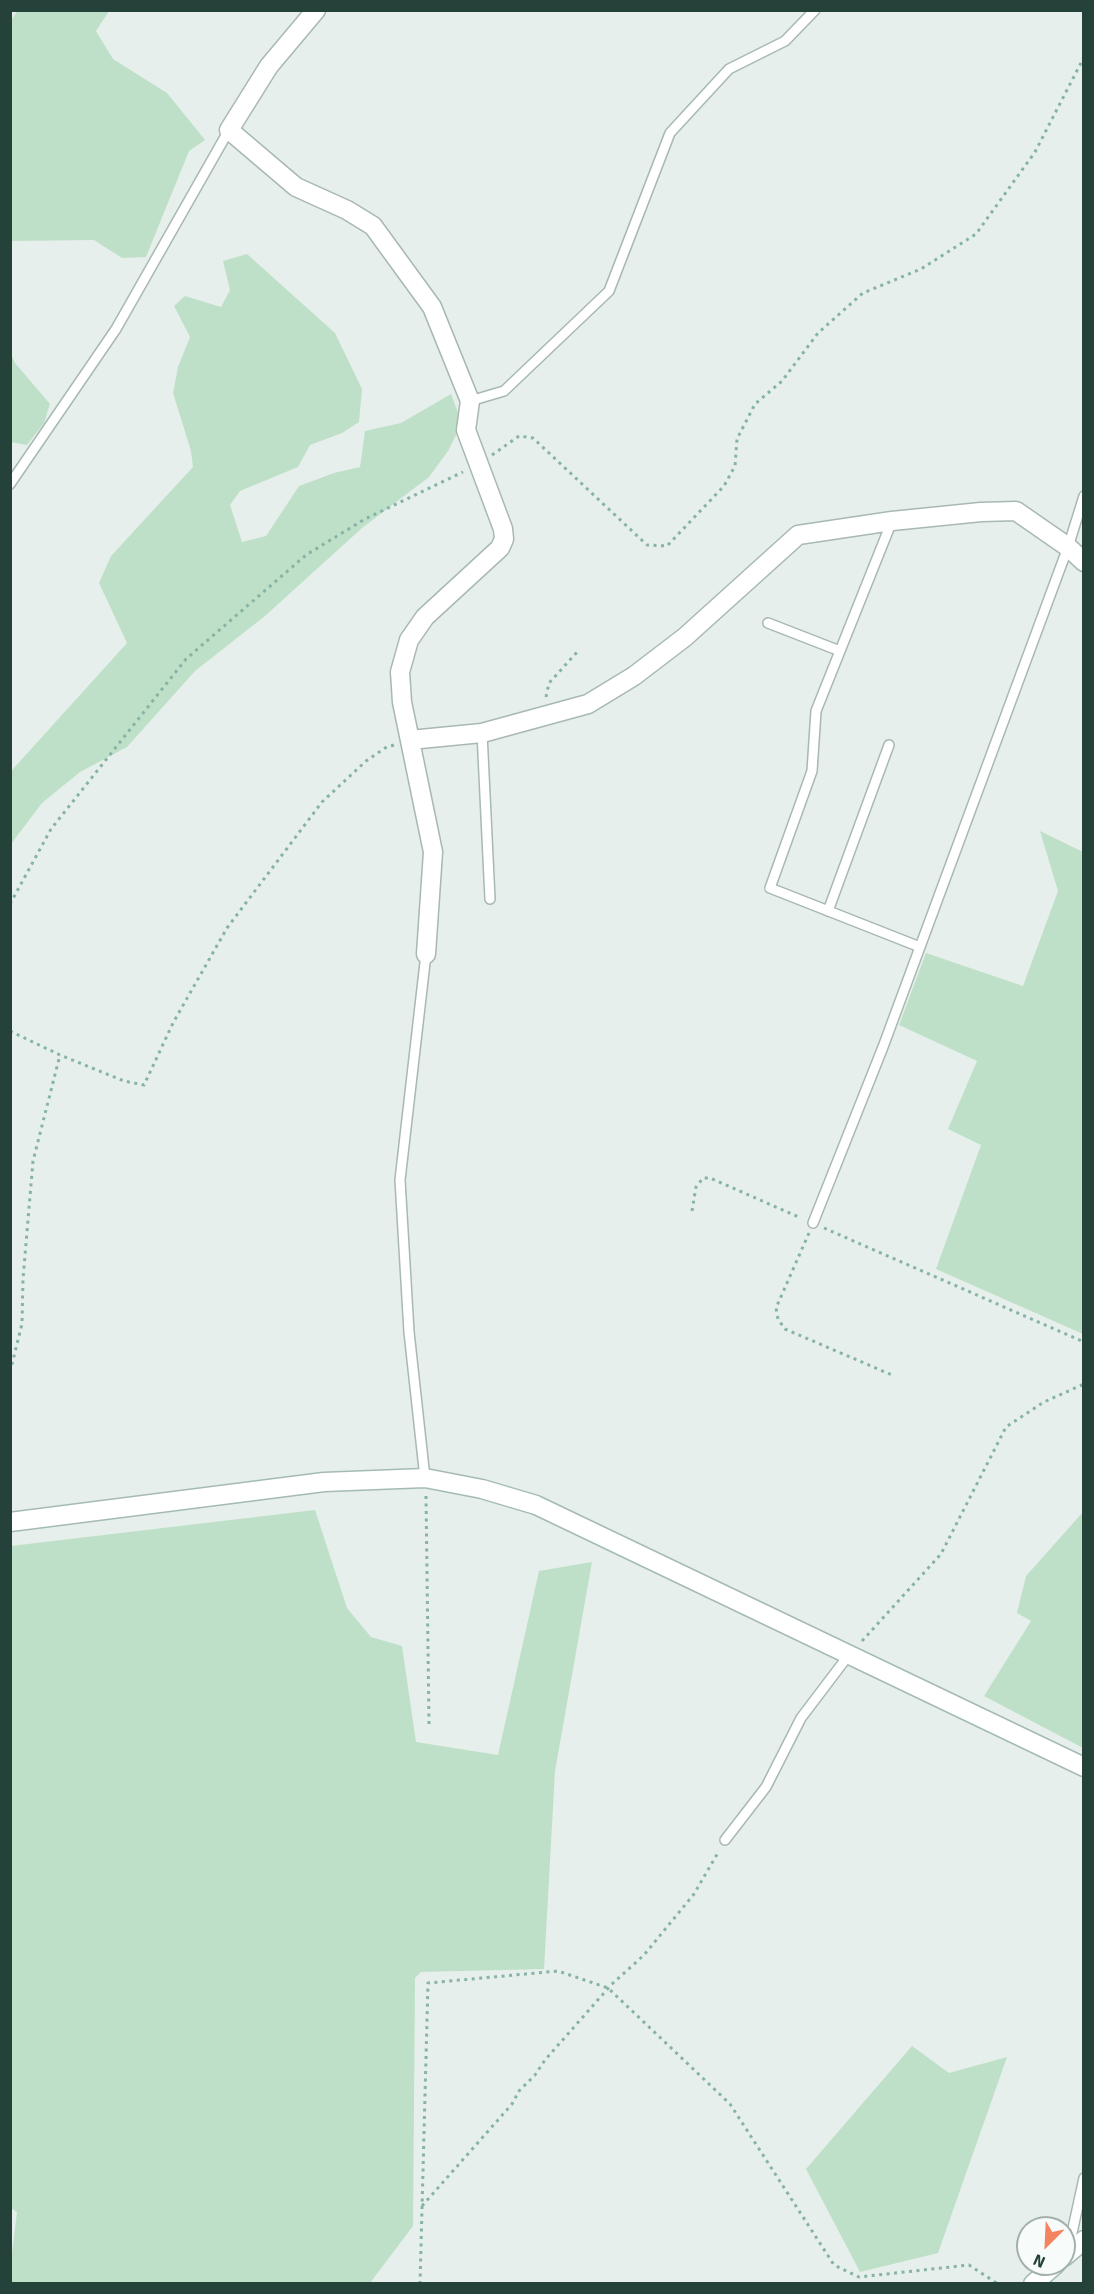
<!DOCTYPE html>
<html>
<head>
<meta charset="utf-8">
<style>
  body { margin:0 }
  #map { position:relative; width:1094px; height:2294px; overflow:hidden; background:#e6efeb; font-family:Signika,sans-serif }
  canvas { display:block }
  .frame { position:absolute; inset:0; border:12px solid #24423a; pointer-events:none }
  .north { position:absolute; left:1016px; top:2216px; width:60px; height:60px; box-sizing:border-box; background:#f7fbf9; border:2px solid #a3b1ad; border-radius:50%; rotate:204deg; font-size:16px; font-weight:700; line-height:24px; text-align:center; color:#24423a }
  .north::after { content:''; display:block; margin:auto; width:21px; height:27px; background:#f4845f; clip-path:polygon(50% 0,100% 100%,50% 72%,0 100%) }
</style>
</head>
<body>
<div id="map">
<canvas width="1094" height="2294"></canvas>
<div class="frame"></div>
<div class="north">N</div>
</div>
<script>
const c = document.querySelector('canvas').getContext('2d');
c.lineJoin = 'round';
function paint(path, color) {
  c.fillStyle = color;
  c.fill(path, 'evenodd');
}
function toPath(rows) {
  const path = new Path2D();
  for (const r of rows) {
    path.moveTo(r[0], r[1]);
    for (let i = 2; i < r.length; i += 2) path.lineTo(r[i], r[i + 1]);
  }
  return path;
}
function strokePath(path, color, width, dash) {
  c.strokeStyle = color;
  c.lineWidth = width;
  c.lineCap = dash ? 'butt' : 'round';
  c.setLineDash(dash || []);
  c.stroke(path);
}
paint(toPath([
  [18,10,109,11,96,31,113,59,167,93,205,140,189,151,146,257,122,258,94,240,11,241,10,22],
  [247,254,335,333,362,389,359,422,342,433,310,445,298,467,240,491,230,505,242,542,266,536,299,486,334,473,360,467,365,431,401,423,451,394,462,423,448,451,429,477,362,528,265,616,195,671,127,747,80,772,42,803,11,844,10,774,13,769,127,643,99,583,111,556,193,467,191,451,173,393,178,367,190,337,174,306,185,296,221,307,230,290,223,261],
  [10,352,15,363,50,404,44,423,27,445,11,442],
  [1040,831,1083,852,1083,1334,936,1269,981,1145,948,1129,977,1061,899,1025,926,953,1023,986,1058,891],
  [315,1510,347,1608,371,1637,402,1646,416,1742,498,1755,539,1571,592,1562,555,1771,544,1969,421,1972,415,1978,413,2226,370,2283,11,2283,11,2262,17,2212,10,2207,11,1546],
  [1083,1512,1083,1748,984,1696,1031,1621,1017,1613,1026,1576],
  [912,2046,949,2073,1007,2057,938,2253,860,2272,806,2169]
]), '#bfe0c8');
const lane = toPath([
  [470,401,504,391,609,291,670,133,729,69,785,41,815,10],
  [10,484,116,329,229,130],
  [892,521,816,711,812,771,770,888,920,947],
  [768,623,840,651],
  [482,733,490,899],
  [828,911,889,745],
  [813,1223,883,1047,1068,547,1084,496],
  [425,1478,409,1332,400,1180,426,954],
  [725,1840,766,1787,801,1718,848,1656],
  [1068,2251,1084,2178]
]);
const street = toPath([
  [316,10,269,66,229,130,296,187,347,210,373,226,432,307,470,401,466,430,503,529,504,539,500,548,425,617,409,640,400,672,402,702,433,852,426,954],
  [410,740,482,733,588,704,634,676,685,637,798,535,892,521,981,512,1016,511,1068,547,1084,562]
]);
const secondary = toPath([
  [10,1522,324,1482,425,1478,482,1489,536,1505,1084,1767],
  [1064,2257,1084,2240],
  [1033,2284,1056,2264]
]);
strokePath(lane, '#a8b8b2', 12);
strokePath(street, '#a8b8b2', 21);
strokePath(secondary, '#a4bbb3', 21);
strokePath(toPath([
  [492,455,519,436,533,438,647,545,667,546,724,486,735,466,737,439,755,404,782,381,818,333,863,293,921,269,976,234,1035,152,1084,57],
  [546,697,549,683,579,650],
  [10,904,51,829,186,659,306,555,365,519,463,472],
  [10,1031,60,1055,124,1081,144,1085,173,1023,227,928,322,802,366,761,385,748,394,745],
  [692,1211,696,1187,703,1178,710,1178,801,1218],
  [824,1228,1084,1342],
  [809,1233,776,1308,778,1319,785,1329,892,1375],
  [10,1372,22,1324,23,1279,33,1161,60,1055],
  [426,1496,429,1725],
  [862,1641,941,1554,1006,1427,1044,1402,1084,1384],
  [422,2206,512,2104,519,2091,535,2075,545,2060,611,1985,644,1955,694,1894,719,1851],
  [420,2284,428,1983,558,1971,608,1988,730,2104,834,2265,859,2277,969,2265,998,2284]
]), '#86b3a5', 3, [3, 4.5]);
strokePath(lane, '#fff', 9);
strokePath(street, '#fff', 18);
strokePath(secondary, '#fff', 18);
</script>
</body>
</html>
